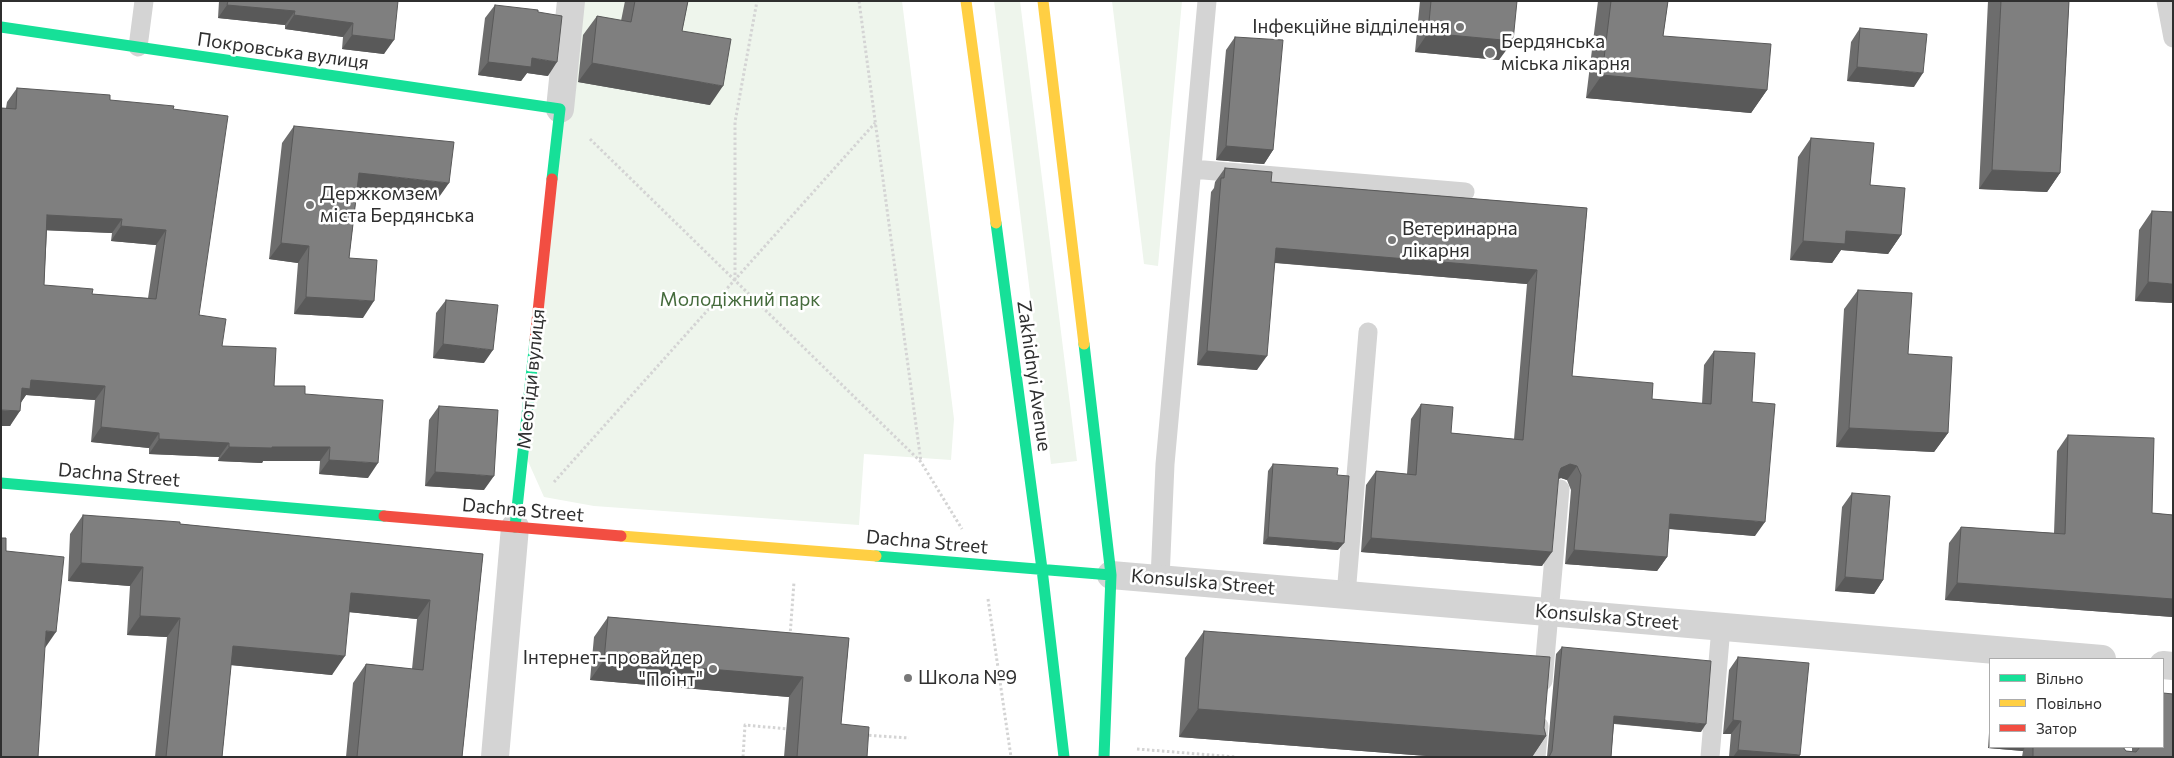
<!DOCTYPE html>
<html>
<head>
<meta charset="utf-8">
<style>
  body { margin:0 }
  #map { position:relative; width:2174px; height:758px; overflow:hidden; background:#fff; font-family:Commissioner,sans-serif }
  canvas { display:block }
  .frame { position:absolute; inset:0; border:2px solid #2f2f2f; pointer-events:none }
  .legend { position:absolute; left:1989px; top:658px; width:175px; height:90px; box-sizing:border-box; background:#fff; border:1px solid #acacac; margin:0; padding:6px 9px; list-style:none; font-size:15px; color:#2f2f2f }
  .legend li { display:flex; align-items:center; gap:10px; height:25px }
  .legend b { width:25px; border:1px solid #acacac }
</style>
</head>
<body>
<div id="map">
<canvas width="2174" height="758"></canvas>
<div class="frame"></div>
<ul class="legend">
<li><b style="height:6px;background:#16e098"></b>Вільно</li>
<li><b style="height:6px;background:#ffcf43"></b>Повільно</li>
<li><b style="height:6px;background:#f24e42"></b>Затор</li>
</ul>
</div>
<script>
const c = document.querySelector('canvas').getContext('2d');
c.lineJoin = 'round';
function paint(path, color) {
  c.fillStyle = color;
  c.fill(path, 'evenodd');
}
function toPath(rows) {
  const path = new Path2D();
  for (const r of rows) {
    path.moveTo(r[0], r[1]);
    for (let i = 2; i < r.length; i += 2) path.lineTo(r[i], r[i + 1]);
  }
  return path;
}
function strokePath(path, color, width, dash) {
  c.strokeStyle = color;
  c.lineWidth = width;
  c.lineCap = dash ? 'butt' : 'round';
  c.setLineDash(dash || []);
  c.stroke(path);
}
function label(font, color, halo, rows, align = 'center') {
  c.font = font + ' Commissioner,sans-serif';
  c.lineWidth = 5;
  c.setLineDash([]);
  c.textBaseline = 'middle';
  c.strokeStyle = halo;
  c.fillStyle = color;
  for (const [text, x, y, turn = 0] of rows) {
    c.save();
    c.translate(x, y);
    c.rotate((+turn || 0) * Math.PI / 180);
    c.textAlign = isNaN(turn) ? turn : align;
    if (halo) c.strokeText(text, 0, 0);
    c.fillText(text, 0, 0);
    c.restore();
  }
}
paint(toPath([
  [571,1,902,1,954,419,951,460,864,454,859,525,594,506,544,497,527,459],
  [994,1,1020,1,1077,461,1051,464],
  [1112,1,1182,1,1158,266,1144,264]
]), '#eef5ec');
strokePath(toPath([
  [859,1,921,462],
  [590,139,921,462,962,529],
  [735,280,735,122,757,1],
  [554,482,875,123],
  [988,599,1011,757],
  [790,636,794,582],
  [864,735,909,738],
  [1137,749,1236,757],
  [743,757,745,725,788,729]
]), '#d4d4d4', 3, [2.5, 2.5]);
strokePath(toPath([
  [2166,1,2173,38],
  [138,47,144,1],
  [1192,169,1465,192],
  [1160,579,1165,464,1207,1],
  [1346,595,1368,332],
  [1543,681,1560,489],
  [1536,757,1539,726],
  [1710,757,1721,627]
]), '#d4d4d4', 19);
strokePath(toPath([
  [560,109,571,1],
  [1111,575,2102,659],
  [2163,665,2173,666],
  [495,757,515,527]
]), '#d4d4d4', 28);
strokePath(toPath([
  [1,27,560,109,552,179],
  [996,223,1042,569,1064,757],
  [1084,344,1111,575,1104,757],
  [1,483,384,516],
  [515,527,535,340],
  [876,556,1111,575]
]), '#16e098', 11);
strokePath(toPath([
  [966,1,996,223],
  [1043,1,1084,344],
  [621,536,876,556]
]), '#ffcf43', 11);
strokePath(toPath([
  [535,340,552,179],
  [384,516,621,536]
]), '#f24e42', 11);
paint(toPath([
  [219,1,398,1,384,54,342,49,343,37,285,29,285,25,218,18],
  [625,1,688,1,682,31,710,105,578,82,583,35,597,16,621,21],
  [1420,1,1517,1,1499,60,1415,52],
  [1598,1,1668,1,1663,36,1767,90,1751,113,1586,98],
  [1988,1,2069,1,2060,173,2047,192,1979,189],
  [495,5,548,76,527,73,521,81,478,75,485,18],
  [1860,28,1914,87,1847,81,1851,42],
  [1235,37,1273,150,1264,164,1216,160,1226,50],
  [17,88,173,109,199,315,222,346,274,386,305,394,368,478,319,474,320,461,263,461,262,463,218,461,219,457,149,454,149,448,91,442,95,400,26,395,21,402,10,426,6,108,7,102],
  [47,230,112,233,111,241,156,245,148,298,92,294,44,285],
  [294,126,437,200,357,191,349,258,363,318,294,314,298,263,269,259,282,143],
  [1811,138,1870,185,1901,235,1888,254,1841,250,1832,263,1790,260,1798,157],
  [1225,168,1271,182,1587,208,1572,376,1652,399,1702,404,1704,365,1714,351,1752,402,1755,536,1669,529,1667,557,1657,571,1565,564,1571,490,1567,480,1561,478,1558,479,1542,566,1361,552,1366,485,1376,471,1407,474,1411,419,1421,404,1451,433,1514,439,1527,284,1275,263,1257,370,1197,365,1211,192,1214,188,1215,182],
  [2152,211,2173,303,2135,301,2139,230],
  [1858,290,1908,354,1948,433,1934,452,1836,447,1844,309],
  [446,300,484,363,433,358,436,313],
  [439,406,484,490,425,486,429,420],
  [2068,435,2152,513,2173,515,2173,617,1945,600,1949,543,1961,527,2054,533,2057,451],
  [1273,464,1338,550,1263,544,1268,471],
  [1852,493,1883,580,1874,594,1835,591,1842,507],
  [83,515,180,524,483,554,462,757,346,757,353,683,366,664,412,669,417,619,349,612,332,675,231,665,222,757,155,757,167,637,127,635,130,586,68,581,70,534],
  [608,617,849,638,841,724,867,757,784,757,789,697,590,680,594,637],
  [1204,631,1544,728,1546,736,1532,757,1440,757,1179,737,1185,658],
  [1562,647,1701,732,1614,724,1611,757,1547,757,1556,654],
  [1738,657,1799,757,1729,757,1731,734,1723,734,1729,670],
  [1990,718,1990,747,2123,747,2126,751,2132,751,2132,747,2163,747,2173,757,2022,757,2023,751,1988,748]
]), '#6d6d6d');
paint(toPath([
  [227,5,295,11,285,25,218,18],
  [294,15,353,23,343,37,285,29],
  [1428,33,1513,41,1499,60,1415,52],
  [352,35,394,40,384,54,342,49],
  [532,58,557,62,548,76,527,73,521,81,478,75,488,62],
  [592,63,723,86,710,105,578,82],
  [1857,67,1923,73,1914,87,1847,81],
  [1602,75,1767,90,1751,113,1586,98],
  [1226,146,1273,150,1264,164,1216,160],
  [1992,170,2060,173,2047,192,1979,189],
  [359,173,449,183,437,200,347,190],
  [47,215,122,219,112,233,37,230],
  [121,226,166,230,156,245,111,241],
  [1846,231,1901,235,1888,254,1841,250,1832,263,1790,260,1803,241],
  [281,243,309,246,298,263,269,259],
  [1276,248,1537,270,1527,284,1266,262],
  [2148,282,2173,284,2173,303,2135,301],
  [306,297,374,301,363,318,294,314],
  [443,344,493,350,484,363,433,358],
  [1207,351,1267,356,1257,370,1197,365],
  [31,380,105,386,95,400,26,395,20,404,22,388],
  [1,410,20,411,10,426,1,426],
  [101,427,159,433,149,448,91,442],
  [1849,428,1948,433,1934,452,1836,447],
  [159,439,229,443,219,457,149,454],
  [229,447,330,447,320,461,263,461,262,463,218,461],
  [329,460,378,463,368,478,319,474],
  [1570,464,1577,466,1567,480,1561,478,1551,482,1561,468],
  [435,472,494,476,484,490,425,486],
  [1670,514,1765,522,1755,536,1660,528],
  [1268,537,1344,543,1338,550,1263,544],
  [1371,538,1552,552,1542,566,1361,552],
  [1574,550,1667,557,1657,571,1565,564],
  [81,563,143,567,130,586,68,581],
  [1845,577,1883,580,1874,594,1835,591],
  [1957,583,2173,599,2173,617,1945,600],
  [351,593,430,600,417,619,338,611],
  [140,616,180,618,167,637,127,635],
  [46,631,56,632,45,648],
  [233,646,345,656,332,675,220,664],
  [604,660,803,677,789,697,590,680],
  [1198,709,1546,736,1532,757,1440,757,1179,737],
  [1614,716,1706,724,1701,732,1609,723],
  [1733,720,1741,721,1731,734,1723,734],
  [1990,745,1990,747,2025,747,2023,751,1988,748],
  [1738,750,1800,755,1799,757,1733,757]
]), '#595959');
const building = toPath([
  [228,1,398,1,394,40,352,35,353,23,294,15,295,11,227,5,228,1],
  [635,1,688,1,682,31,731,39,723,86,592,63,597,16,631,22,635,1],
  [1431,1,1517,1,1513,41,1428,33,1431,1],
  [1611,1,1668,1,1663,36,1771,44,1767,90,1602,75,1611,1],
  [2001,1,2069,1,2060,173,1992,170,2001,1],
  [495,5,538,10,538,12,562,16,557,62,532,58,531,67,488,62,495,5],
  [1860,28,1927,34,1923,73,1857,67,1860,28],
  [1235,37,1283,40,1273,150,1226,146,1235,37],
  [17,88,110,95,110,100,174,106,173,109,228,116,199,315,226,319,222,346,276,348,274,386,305,386,305,394,383,400,378,463,329,460,330,447,272,447,272,448,229,447,229,443,159,439,159,433,101,427,105,386,31,380,30,389,22,388,20,411,1,410,1,108,16,109,17,88],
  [47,215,122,219,121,226,166,230,156,299,92,294,93,289,44,285,47,215],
  [294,126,454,142,449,183,359,173,349,258,377,260,374,301,306,297,309,246,281,243,294,126],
  [1811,138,1874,143,1870,185,1905,188,1901,235,1846,231,1845,244,1803,241,1811,138],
  [1225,168,1272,172,1271,182,1587,208,1572,376,1653,383,1652,399,1711,404,1714,351,1755,353,1752,402,1775,404,1765,522,1670,514,1667,557,1574,550,1581,475,1577,466,1570,464,1561,468,1559,473,1552,552,1371,538,1376,471,1416,475,1421,404,1453,407,1451,433,1523,440,1537,270,1276,248,1267,356,1207,351,1221,178,1224,178,1225,168],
  [2152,211,2173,212,2173,284,2148,282,2152,211],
  [1858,290,1912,293,1908,354,1952,357,1948,433,1849,428,1858,290],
  [446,300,498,305,493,350,443,344,446,300],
  [439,406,498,410,494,476,435,472,439,406],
  [2068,435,2154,438,2152,513,2173,515,2173,599,1957,583,1961,527,2065,534,2068,435],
  [1273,464,1338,468,1337,475,1349,476,1344,543,1268,537,1273,464],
  [1852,493,1890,496,1883,580,1845,577,1852,493],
  [83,515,180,522,180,524,483,554,462,757,357,757,366,664,423,670,430,600,351,593,345,656,233,646,222,757,166,757,180,618,140,616,143,567,81,563,83,515],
  [1,538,6,538,6,551,64,557,56,632,46,631,38,757,1,757,1,538],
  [608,617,849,638,841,724,869,727,867,757,797,757,803,677,604,660,608,617],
  [1204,631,1550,657,1544,728,1546,736,1198,709,1204,631],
  [1562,647,1711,661,1706,724,1614,716,1611,757,1549,757,1552,751,1562,647],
  [1738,657,1809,663,1800,755,1738,750,1741,721,1733,720,1738,657],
  [2163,693,2173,694,2173,757,2033,757,2033,747,2123,747,2126,751,2136,752,2140,747,2163,747,2163,693]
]);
paint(building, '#7f7f7f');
strokePath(building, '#595959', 1);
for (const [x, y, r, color] of [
  [1460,27,5,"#787878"],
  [1490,53,6,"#787878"],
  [310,205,5,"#787878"],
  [1392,240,5,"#787878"],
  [713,669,5,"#787878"],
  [908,678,5,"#787878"]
]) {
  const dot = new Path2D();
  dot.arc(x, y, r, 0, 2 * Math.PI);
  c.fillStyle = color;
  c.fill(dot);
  strokePath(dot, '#fff', 2);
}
label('19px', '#2f2f2f', '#fff', [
  ["Інфекційне відділення",1450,27,"right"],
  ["Бердянська",1501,42],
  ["міська лікарня",1501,64],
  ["Держкомзем",320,194],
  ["міста Бердянська",320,216],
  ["Ветеринарна",1402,229],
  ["лікарня",1402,251],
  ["Інтернет-провайдер",703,658,"right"],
  ["\"Поінт\"",703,680,"right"],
  ["Школа №9",918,678]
], 'left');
label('19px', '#2f2f2f', '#fff', [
  ["Покровська вулиця",283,51,8],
  ["Zakhidnyi Avenue",1034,376,82],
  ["Меотіди вулиця",531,379,-84],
  ["Dachna Street",119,475,5],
  ["Dachna Street",523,510,5],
  ["Dachna Street",927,542,5],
  ["Konsulska Street",1203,582,5],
  ["Konsulska Street",1607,617,5]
]);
label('19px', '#456b3c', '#fff', [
  ["Молодіжний парк",740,300]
]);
</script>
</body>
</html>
